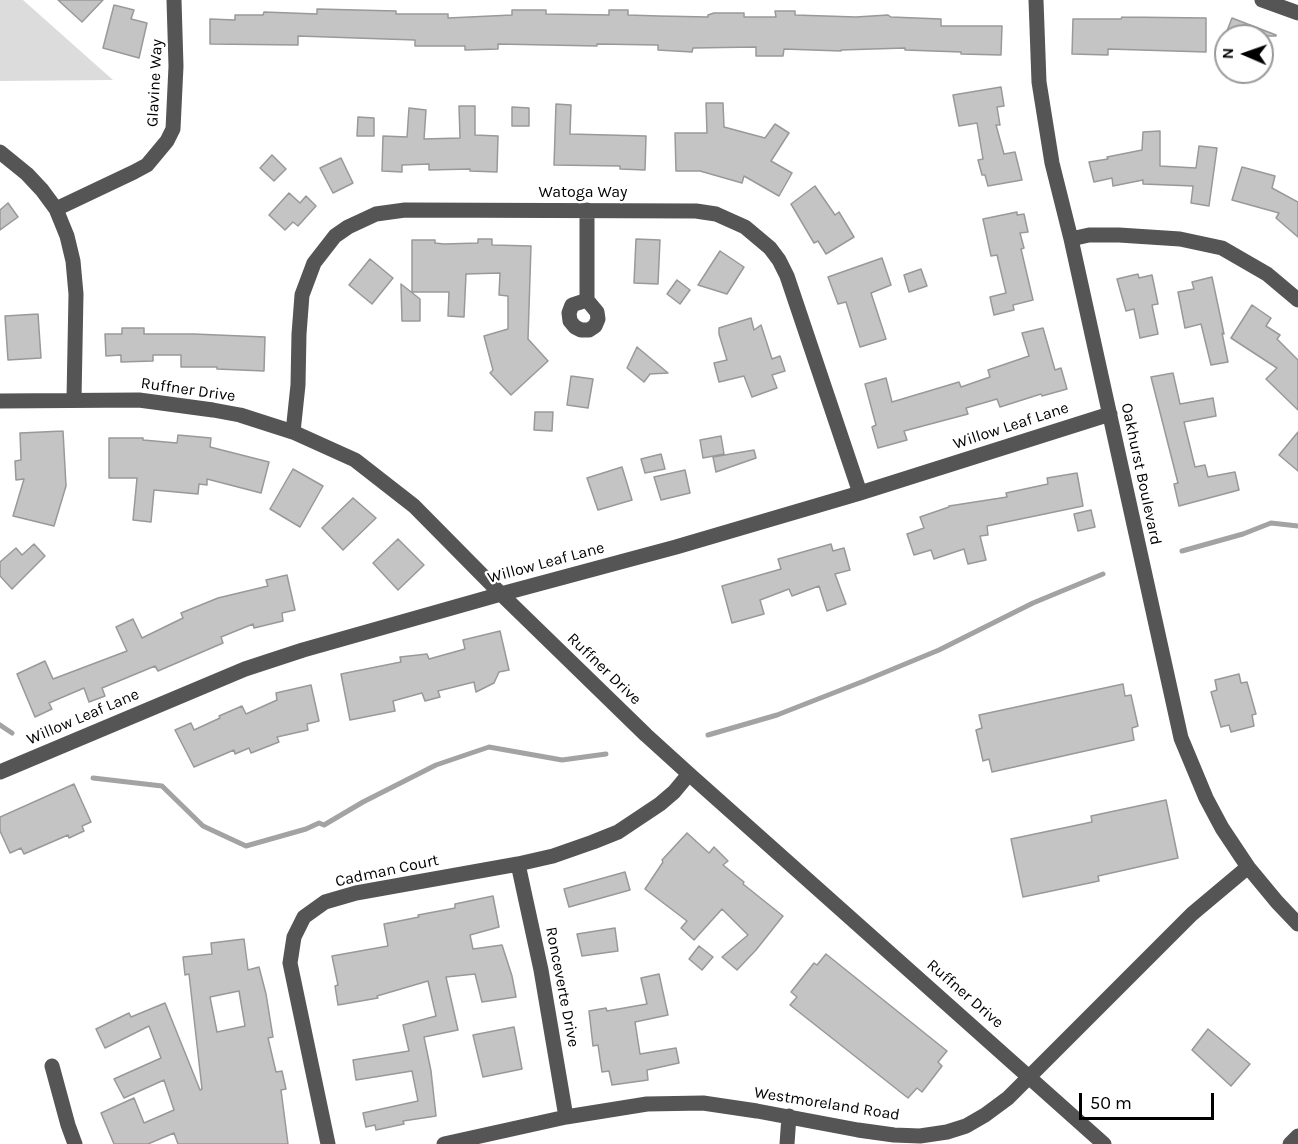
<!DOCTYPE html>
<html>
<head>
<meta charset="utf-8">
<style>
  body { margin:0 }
  #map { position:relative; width:1298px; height:1144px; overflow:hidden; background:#fff; font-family:Karla,sans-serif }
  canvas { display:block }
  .north { position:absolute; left:1214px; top:24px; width:60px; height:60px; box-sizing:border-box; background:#fff; border:2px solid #999; border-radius:50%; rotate:272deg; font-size:16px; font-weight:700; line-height:24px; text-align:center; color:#000 }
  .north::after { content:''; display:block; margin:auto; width:21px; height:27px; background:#000; clip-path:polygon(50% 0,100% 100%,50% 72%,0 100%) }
  .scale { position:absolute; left:1079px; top:1093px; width:135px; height:27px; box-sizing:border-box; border:3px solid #000; border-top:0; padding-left:8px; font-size:18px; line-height:21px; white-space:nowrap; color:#000; -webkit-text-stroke:4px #fff; paint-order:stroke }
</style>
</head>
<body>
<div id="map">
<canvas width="1298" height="1144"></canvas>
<div class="north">N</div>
<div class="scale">50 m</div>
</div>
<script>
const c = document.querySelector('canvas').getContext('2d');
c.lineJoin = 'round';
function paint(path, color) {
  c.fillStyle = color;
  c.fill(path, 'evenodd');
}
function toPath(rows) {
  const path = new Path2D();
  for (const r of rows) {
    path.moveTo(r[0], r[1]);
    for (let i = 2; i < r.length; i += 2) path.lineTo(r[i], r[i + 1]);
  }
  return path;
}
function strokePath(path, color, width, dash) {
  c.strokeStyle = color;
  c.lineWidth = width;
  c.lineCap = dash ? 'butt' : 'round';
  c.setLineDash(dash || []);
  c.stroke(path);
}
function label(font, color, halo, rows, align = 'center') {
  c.font = font + ' Karla,sans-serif';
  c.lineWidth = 4.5;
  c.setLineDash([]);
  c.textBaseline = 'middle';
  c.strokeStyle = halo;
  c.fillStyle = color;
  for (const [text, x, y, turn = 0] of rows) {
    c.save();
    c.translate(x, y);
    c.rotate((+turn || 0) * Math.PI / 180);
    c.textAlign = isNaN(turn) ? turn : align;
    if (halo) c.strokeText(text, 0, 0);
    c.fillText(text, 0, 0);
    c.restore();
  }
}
paint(toPath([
  [0,0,23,0,113,80,0,81]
]), '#dcdcdc');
strokePath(toPath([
  [1182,551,1243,534,1271,523,1298,526],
  [0,725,12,733],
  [708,735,777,715,864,681,939,650,1033,603,1103,574],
  [93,778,162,786,203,826,246,846,306,829,319,823,324,825,363,802,436,765,489,747,562,760,606,754]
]), '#a3a3a3', 5);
const building = toPath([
  [58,0,103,0,82,22,58,0],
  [114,5,134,10,131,19,147,23,139,58,103,48,114,5],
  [317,9,396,11,396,14,448,14,448,18,512,15,512,10,546,10,546,14,609,15,609,10,628,10,628,15,659,16,708,17,708,15,714,13,744,13,744,17,776,17,775,11,795,11,795,15,856,17,888,15,891,17,941,19,941,26,1002,26,1001,55,961,54,961,52,905,50,905,48,841,50,841,51,784,49,783,56,756,56,756,47,693,48,692,52,658,50,658,45,597,44,597,46,498,44,498,49,465,50,465,46,415,46,415,40,298,36,298,45,210,44,210,19,235,20,235,15,263,15,264,12,317,14,317,9],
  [1122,17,1206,18,1206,52,1108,49,1108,55,1072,54,1073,19,1121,19,1122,17],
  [1232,18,1276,35,1276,36,1225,36,1232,18],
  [1001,87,1004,106,997,107,1000,125,996,125,1004,154,1015,152,1022,180,988,186,985,175,982,175,978,160,983,159,977,123,959,126,953,95,1001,87],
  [706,103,723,103,724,127,765,138,775,124,789,133,771,161,792,173,779,196,744,176,742,183,700,171,676,171,675,133,707,133,706,103],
  [556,104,571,105,570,134,646,136,645,170,620,169,620,166,554,165,556,104],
  [459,106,475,106,475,135,498,136,497,172,470,171,470,169,429,170,429,164,402,165,402,172,382,171,383,136,407,137,409,108,426,110,424,139,460,138,459,106],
  [512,107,529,108,529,126,512,126,512,107],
  [358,117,374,118,374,136,357,136,358,117],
  [1160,131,1160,166,1196,168,1199,146,1217,148,1209,206,1191,203,1193,186,1143,184,1143,180,1113,186,1112,178,1094,182,1089,162,1108,159,1107,157,1142,150,1143,132,1160,131],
  [272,155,286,169,274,181,260,168,272,155],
  [341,158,353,183,333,193,320,168,341,158],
  [1242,167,1275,176,1272,188,1298,202,1298,237,1276,218,1279,213,1232,200,1242,167],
  [815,186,835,215,839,212,854,237,826,254,818,241,814,243,791,204,815,186],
  [289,193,300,203,306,196,316,206,298,226,293,222,285,230,269,215,289,193],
  [8,203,18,217,0,230,0,210,8,203],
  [1017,212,1017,215,1024,214,1028,232,1020,233,1024,248,1021,249,1033,300,1013,305,1014,310,994,315,990,297,1006,293,997,255,991,256,983,219,1017,212],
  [478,239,492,239,492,245,531,246,528,339,548,361,511,395,490,373,493,370,484,336,508,329,508,296,499,295,500,273,466,274,464,317,448,316,449,292,412,292,412,240,435,240,435,243,444,244,478,243,478,239],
  [636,239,660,240,658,284,634,283,636,239],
  [720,251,744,267,727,294,698,285,720,251],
  [882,258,891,285,871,293,886,339,860,347,846,302,838,304,828,277,882,258],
  [370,259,393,278,372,304,349,285,370,259],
  [921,269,927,286,909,292,904,275,921,269],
  [1138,274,1139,278,1152,275,1158,304,1152,305,1158,334,1140,338,1134,309,1126,311,1117,279,1138,274],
  [1212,277,1224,334,1222,333,1228,362,1211,365,1201,324,1185,328,1178,292,1194,289,1192,282,1212,277],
  [677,280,690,290,680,304,667,294,677,280],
  [401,284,420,299,420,321,402,321,401,284],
  [1252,305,1271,318,1266,326,1280,335,1277,339,1298,360,1298,410,1266,379,1277,368,1231,338,1252,305],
  [38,314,41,358,8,360,5,316,38,314],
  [751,318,754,330,761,325,772,359,780,356,785,371,772,375,777,388,752,397,744,376,719,382,714,363,727,360,719,334,719,328,751,318],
  [122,328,144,328,144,334,194,334,265,337,264,371,217,369,217,367,181,367,181,355,153,355,153,361,121,362,121,355,106,356,105,334,122,334,122,328],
  [1043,328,1055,370,1061,368,1067,389,1042,396,1041,394,1000,407,997,399,966,408,968,414,904,431,907,440,878,448,872,427,876,425,865,384,886,378,892,402,959,382,961,387,990,377,988,370,1029,356,1022,333,1043,328],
  [637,347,668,373,650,374,644,382,627,368,637,347],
  [1173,373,1180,404,1213,398,1216,416,1184,422,1195,467,1205,465,1208,477,1235,472,1239,490,1179,506,1174,484,1178,483,1151,377,1173,373],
  [571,376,593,379,588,408,567,405,571,376],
  [535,412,553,412,552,431,534,430,535,412],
  [63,431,66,486,54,526,13,516,24,479,16,480,15,461,21,460,20,433,63,431],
  [1298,432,1298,471,1279,455,1298,432],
  [178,435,211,438,210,447,269,462,261,493,207,479,207,485,199,484,198,494,154,490,151,522,133,520,137,478,109,478,109,438,143,438,143,440,177,443,178,435],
  [721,436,724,454,703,458,700,440,721,436],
  [754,450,756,458,716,472,713,457,754,450],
  [661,454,665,469,645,473,641,459,661,454],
  [622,467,632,500,598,510,587,478,622,467],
  [293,469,323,486,300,527,270,509,293,469],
  [685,470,690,493,661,500,654,477,685,470],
  [1077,473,1083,506,987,526,988,535,980,536,986,560,968,564,964,549,934,559,931,550,914,555,907,534,924,528,920,517,949,507,949,506,1007,497,1006,493,1048,484,1047,478,1077,473],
  [353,498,376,518,343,550,322,528,353,498],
  [1091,510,1095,527,1078,531,1074,514,1091,510],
  [398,539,424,565,398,590,373,563,398,539],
  [34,544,45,556,12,589,0,576,0,562,16,548,22,555,34,544],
  [831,544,833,551,844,548,850,570,835,574,846,604,827,611,819,586,792,596,789,589,760,600,764,614,732,623,722,586,781,569,778,559,831,544],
  [287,575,295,610,282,613,283,621,254,628,253,624,221,637,223,643,158,671,155,666,102,688,105,696,89,702,84,688,49,703,52,709,35,717,17,674,45,661,53,679,127,651,116,627,133,619,142,638,183,618,181,613,218,598,268,586,266,580,287,575],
  [500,631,509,670,499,672,494,683,476,692,474,682,438,691,440,697,425,701,422,693,393,701,395,711,350,720,341,674,401,662,400,657,427,654,429,659,465,649,463,640,500,631],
  [1239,674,1241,683,1247,682,1256,714,1252,715,1254,726,1231,732,1229,725,1221,727,1211,692,1217,690,1215,680,1239,674],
  [1123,684,1125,696,1131,695,1138,726,1132,728,1134,740,992,772,989,759,983,761,976,730,982,728,979,715,1123,684],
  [311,685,319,721,307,724,308,730,277,737,279,742,251,753,249,748,235,754,234,750,194,767,175,730,191,723,194,730,220,718,219,716,242,706,246,714,277,700,276,693,311,685],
  [74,784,91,822,82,826,84,831,69,838,68,835,24,854,21,848,10,853,0,831,0,817,74,784],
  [1166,800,1178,858,1098,876,1099,881,1023,897,1011,839,1092,822,1091,816,1166,800],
  [687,833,709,853,714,847,728,861,723,865,744,882,743,884,783,916,756,950,737,970,722,957,748,935,722,909,694,940,681,928,687,921,645,889,663,862,662,860,687,833],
  [625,872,630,890,569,907,564,889,625,872],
  [493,896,499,927,470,935,473,949,502,945,512,976,516,997,482,1002,475,974,446,977,458,1030,424,1037,431,1071,436,1116,403,1121,404,1124,376,1130,375,1125,366,1127,363,1113,418,1101,412,1071,356,1080,353,1060,409,1051,403,1025,436,1016,428,981,377,996,378,998,338,1005,335,986,338,985,332,956,388,946,384,924,419,917,418,915,455,908,455,904,493,896],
  [615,928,618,951,582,956,577,934,615,928],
  [244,939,248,970,259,967,266,994,273,1037,268,1038,276,1072,282,1071,286,1089,281,1090,288,1144,178,1144,174,1133,148,1144,114,1144,101,1113,134,1098,144,1123,174,1110,164,1080,124,1098,114,1079,161,1058,149,1026,105,1048,96,1029,129,1013,131,1017,165,1003,200,1090,202,1089,189,974,185,975,183,957,212,954,211,943,244,939],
  [239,991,245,1026,217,1032,210,997,239,991],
  [699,946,713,957,702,970,689,959,699,946],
  [826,954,947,1051,938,1062,942,1066,922,1092,917,1088,908,1098,790,1005,797,997,791,992,814,963,817,965,826,954],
  [659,974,668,1015,635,1022,640,1054,676,1048,679,1063,647,1070,648,1080,612,1085,609,1071,602,1072,598,1045,593,1046,589,1011,606,1008,607,1011,647,1004,641,978,659,974],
  [514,1027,522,1069,483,1077,473,1035,514,1027],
  [1208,1029,1250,1064,1231,1086,1192,1050,1208,1029]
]);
paint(building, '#c4c4c4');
strokePath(building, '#999', 1.5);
strokePath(toPath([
  [1036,0,1039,82,1052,163,1071,239,1181,738,1206,798,1222,828,1248,867,1277,902,1298,924],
  [1262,0,1298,13],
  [0,152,27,174,42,190,56,209,67,236,73,261,76,294,74,399],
  [56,209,134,172,147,165,167,141,173,129,176,66,174,0],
  [587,210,587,300,572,305,569,313,570,321,575,327,581,330,589,330,595,326,598,319,597,312,587,300],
  [1071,239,1089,235,1119,235,1180,239,1222,248,1267,274,1298,300],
  [0,401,139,400,213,410,240,415,293,432,355,460,414,506,501,594,646,735,689,774,1104,1144],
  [293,432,298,385,299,334,302,295,314,263,335,236,348,227,376,214,405,210,696,211,716,214,745,227,770,248,779,260,787,276,860,493],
  [0,772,245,669,303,650,501,594,676,547,860,493,1110,414],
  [518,864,541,970,566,1117],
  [52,1066,68,1125,75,1144],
  [328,1144,290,963,294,937,304,917,325,902,356,893,518,864,553,856,593,842,618,832,660,804,674,792,689,774],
  [444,1144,566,1117,647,1104,703,1103,757,1111,858,1130,894,1135,920,1136,947,1132,966,1126,985,1115,1008,1098,1192,914,1248,867],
  [787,1144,789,1116],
  [1290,1144,1298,1136]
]), '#555', 15);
label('16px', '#000', '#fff', [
  ["Glavine Way",155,83,-87],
  ["Watoga Way",583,192],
  ["Ruffner Drive",188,390,8],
  ["Willow Leaf Lane",1011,426,-18],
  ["Oakhurst Boulevard",1141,474,78],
  ["Willow Leaf Lane",546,563,-15],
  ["Ruffner Drive",604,669,44],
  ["Willow Leaf Lane",83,717,-23],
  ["Cadman Court",387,871,-12],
  ["Ronceverte Drive",562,987,79],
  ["Ruffner Drive",965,994,41],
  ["Westmoreland Road",827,1104,9]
]);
</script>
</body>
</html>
